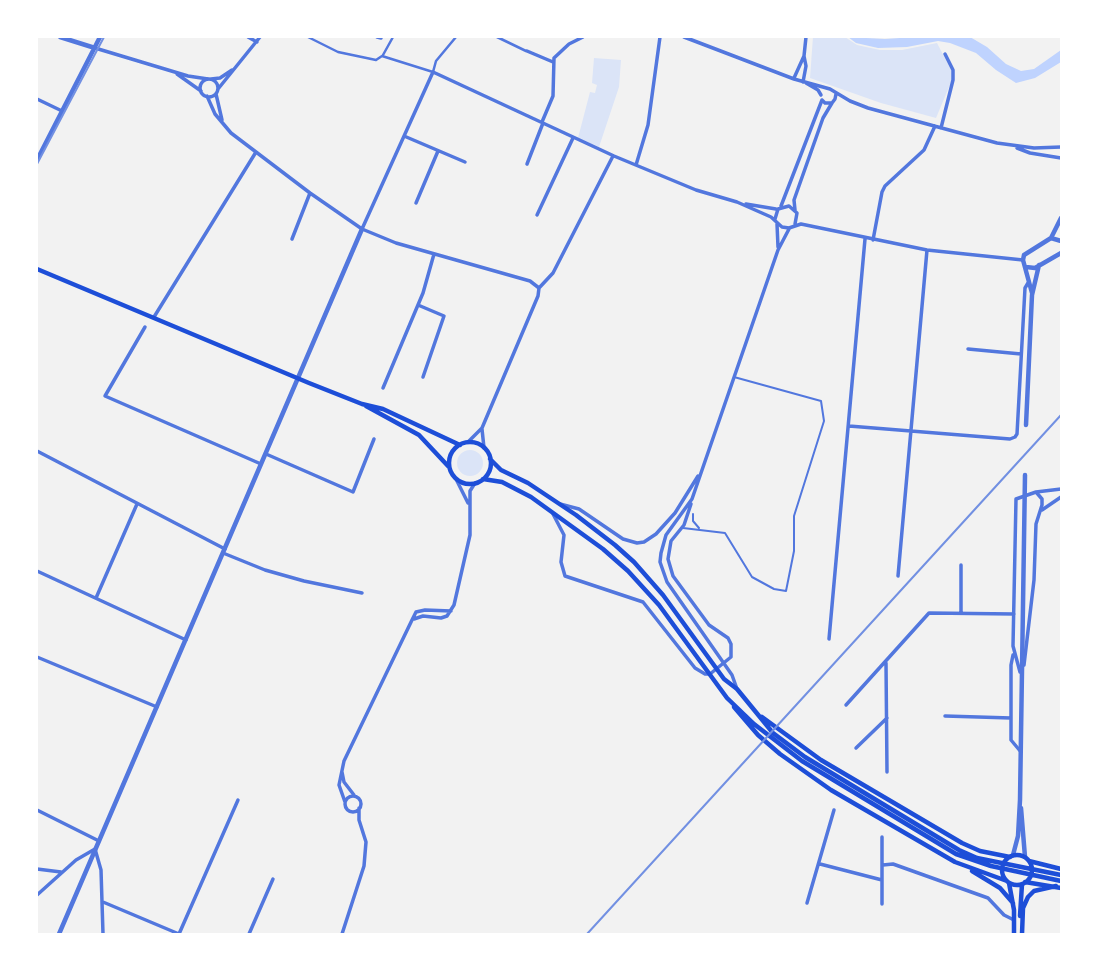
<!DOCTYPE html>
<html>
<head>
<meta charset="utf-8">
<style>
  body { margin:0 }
  #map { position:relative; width:1098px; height:971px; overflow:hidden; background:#f2f2f2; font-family:"Source Serif 4",serif }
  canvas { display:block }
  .frame { position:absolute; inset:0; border:38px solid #fff; pointer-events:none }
</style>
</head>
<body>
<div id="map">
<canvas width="1098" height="971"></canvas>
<div class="frame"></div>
</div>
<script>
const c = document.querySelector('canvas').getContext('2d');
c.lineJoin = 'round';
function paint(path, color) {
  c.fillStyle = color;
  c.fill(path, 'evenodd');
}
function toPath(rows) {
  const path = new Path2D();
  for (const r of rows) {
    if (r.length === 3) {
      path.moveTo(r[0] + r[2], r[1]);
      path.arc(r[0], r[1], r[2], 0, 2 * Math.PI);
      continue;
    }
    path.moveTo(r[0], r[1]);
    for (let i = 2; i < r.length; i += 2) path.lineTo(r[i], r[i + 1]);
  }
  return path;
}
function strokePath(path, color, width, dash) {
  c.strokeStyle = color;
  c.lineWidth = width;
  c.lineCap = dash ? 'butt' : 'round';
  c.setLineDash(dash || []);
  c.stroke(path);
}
paint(toPath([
  [813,37,845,37,857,45,880,50,902,50,937,43,951,70,952,80,936,118,881,103,810,78],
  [594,58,621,60,619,87,599,147,578,138,590,92,595,93,597,85,592,83],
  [470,463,13]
]), '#dbe4f7');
paint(toPath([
  [848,37,885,39,914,37,970,37,987,47,1006,64,1021,71,1034,69,1061,50,1061,62,1035,78,1016,83,996,70,976,53,950,43,938,41,907,47,878,48,856,43]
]), '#bfd3fe');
strokePath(toPath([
  [693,514,693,521,699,528],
  [683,528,725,533,752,577,774,589,786,591,794,551,794,516,824,421,821,401,734,377]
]), '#5277de', 2);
strokePath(toPath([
  [308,37,338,52,376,60,382,56],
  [497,37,526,51],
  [383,55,393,37],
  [382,56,433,72,436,61,456,37]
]), '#5277de', 2.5);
strokePath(toPath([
  [248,37,257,42],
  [377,37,381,38],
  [684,37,794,79,830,89,850,101,868,108,997,143,1034,148,1061,147],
  [95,48,188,76,208,79],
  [527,51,553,62],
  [177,74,201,91],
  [794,78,804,56,806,37],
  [211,79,220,78,232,70],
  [209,88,9],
  [803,82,806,66,804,56],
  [806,83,818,90,821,95],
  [218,89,260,37],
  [216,94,222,120],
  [207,96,215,114,231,133,310,193,362,229,396,243,530,281,539,288],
  [37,99,62,111],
  [822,100,825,103,832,103,835,99,836,94],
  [542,122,553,96,554,58,569,44,583,37],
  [941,128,953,80,953,70,945,54],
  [404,136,465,162],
  [1017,148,1030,153,1061,158],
  [527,164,543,123],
  [636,165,648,125,660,37],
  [416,203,438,151],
  [746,204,776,209],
  [781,206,822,100],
  [795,210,794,200,823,118,832,103],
  [537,215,573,138],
  [775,219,778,209,789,206,797,213,795,224],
  [777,224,778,247],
  [362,229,433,72,614,156,696,190,737,202,771,217,782,227,789,228,801,224,927,250,1023,260],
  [292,239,310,193],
  [873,240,882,192,885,186,924,150,935,126],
  [539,288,553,273,613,156],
  [418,305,444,316,423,377],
  [154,317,256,152],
  [145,327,105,396,261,464],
  [968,349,1021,354],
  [383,388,423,293,434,254],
  [849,426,1010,439,1015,437,1017,434,1025,288,1028,283],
  [482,429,484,448],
  [468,442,482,428,538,296,539,288],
  [37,451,225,549],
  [266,454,353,492,374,439],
  [456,479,468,503],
  [560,504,579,509,623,539,637,543,644,542,656,534,675,513,698,476],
  [1042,510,1061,497],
  [553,514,564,535,561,562,565,576,643,602,695,668,705,674,710,674,731,657,731,644,728,638,709,625,673,576,668,559,671,541,684,525,691,504],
  [223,553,265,570,304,581,362,593],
  [37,571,186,640],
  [898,576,927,250],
  [96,598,137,504],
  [961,613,961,565],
  [414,619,423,616,441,618,447,616,454,605,470,535,470,491,475,483],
  [829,639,865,239],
  [1013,655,1011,665,1011,740,1021,752],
  [37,657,157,707],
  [886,663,887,772],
  [1024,665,1034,580,1036,524,1042,505,1042,499,1036,492],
  [1020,672,1013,646,1016,499,1036,492,1061,489],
  [737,689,732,675,667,582,660,562,661,553,666,535,692,499,778,250,789,229],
  [846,705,929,613,1014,614],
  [945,716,1011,718],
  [856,748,887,718],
  [342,772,344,782,354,795],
  [353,804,8],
  [345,802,339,785,344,761,412,620,416,612,425,610,451,611],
  [37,810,99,841],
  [820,864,882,880],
  [883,865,893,864,988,898,1004,915,1014,920],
  [37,869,61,872],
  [37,895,76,860,95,849,101,870,103,934],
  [103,902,179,934],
  [807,903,834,810],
  [882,904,882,837],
  [179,934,238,800],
  [249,934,273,879],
  [342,934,364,866,366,842,359,820,359,808]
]), '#5277de', 3.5);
strokePath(toPath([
  [60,37,95,48],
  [37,160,100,37],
  [1051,238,1061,241],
  [1026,267,1035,268,1061,253],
  [1032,293,1023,260,1024,255,1051,238,1061,218],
  [1026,425,1032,295,1039,265],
  [1021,808,1025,857],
  [1013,855,1018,836,1020,800,1025,475],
  [59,934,362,229]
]), '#5277de', 4.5);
strokePath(toPath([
  [37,269,309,383,362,404,383,409,460,445],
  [366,406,419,435,448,466],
  [470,463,21],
  [490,459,501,470,528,483,576,515,615,545,634,562,663,595,724,679,737,689,773,733,805,757,959,850,977,858,1061,875],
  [483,479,502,482,531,497,603,549,628,571,659,605,727,698,754,724,802,761,956,854,991,866,1061,881],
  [734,707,758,735,780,754,831,790,955,862,1007,881],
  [762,717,821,760,962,843,980,851,1010,857],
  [1017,870,15],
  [1029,861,1061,869],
  [972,871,1000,888,1013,903],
  [1025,882,1061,888],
  [1009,883,1014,910,1014,934],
  [1020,916,1022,884],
  [1022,934,1023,908,1028,897,1034,891,1056,886]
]), '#1d4ed8', 4.5);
strokePath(toPath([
  [37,164,104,37]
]), '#7290e2', 2);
strokePath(toPath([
  [587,934,1061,415]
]), '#7290e2', 2);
</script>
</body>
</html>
